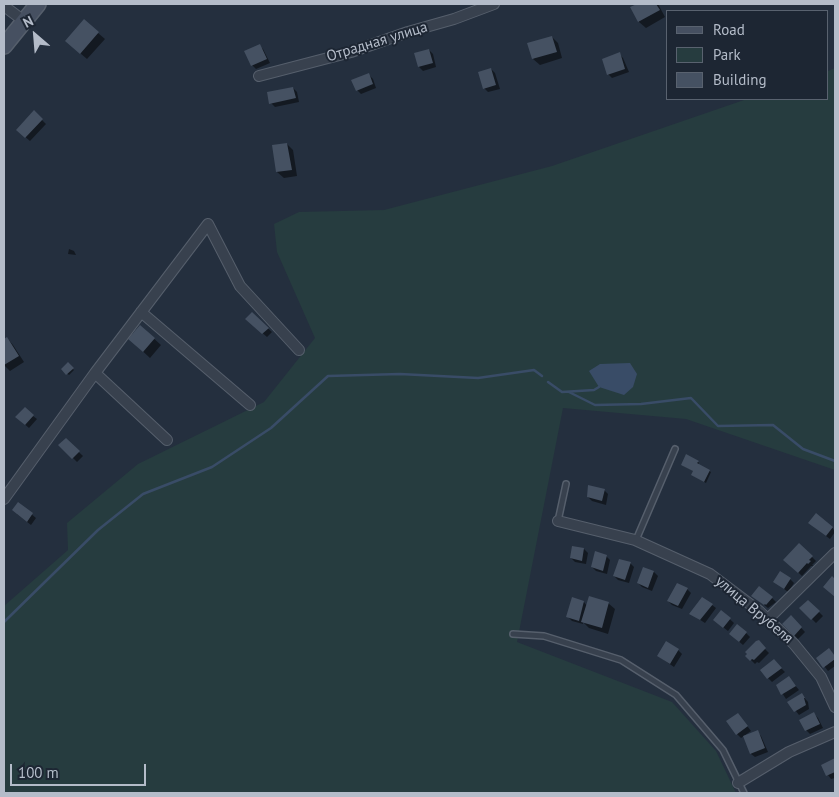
<!DOCTYPE html>
<html>
<head>
<meta charset="utf-8">
<style>
  body { margin:0 }
  #map { position:relative; width:839px; height:797px; overflow:hidden; background:#242f3e; font-family:"PT Sans",sans-serif }
  canvas { display:block }
  .frame { position:absolute; inset:0; border:5px solid #b4bcc9; pointer-events:none }
  .legend { position:absolute; left:666px; top:10px; width:162px; height:90px; box-sizing:border-box; background:#1d2633; border:1px solid #59626f; margin:0; padding:6px 9px; list-style:none; font-size:15px; color:#b4bcc9 }
  .legend li { display:flex; align-items:center; gap:10px; height:25px }
  .legend b { width:25px; border:1px solid #59626f }
  .north { position:absolute; left:10px; top:10px; width:50px; height:50px; -webkit-text-stroke:4px #1d2633; paint-order:stroke; rotate:333deg; font-size:14px; font-weight:700; line-height:20px; text-align:center; color:#b4bcc9 }
  .north::after { content:''; display:block; margin:auto; width:18px; height:22px; background:#b4bcc9; clip-path:polygon(50% 0,100% 100%,50% 72%,0 100%) }
  .scale { position:absolute; left:10px; top:764px; width:136px; height:22px; box-sizing:border-box; border:2px solid #b4bcc9; border-top:0; padding-left:6px; font-size:15px; line-height:18px; white-space:nowrap; color:#b4bcc9; -webkit-text-stroke:4px #1d2633; paint-order:stroke }
</style>
</head>
<body>
<div id="map">
<canvas width="839" height="797"></canvas>
<div class="frame"></div>
<ul class="legend">
<li><b style="height:6px;background:#465061"></b>Road</li>
<li><b style="height:14px;background:#263c3f"></b>Park</li>
<li><b style="height:14px;background:#455162"></b>Building</li>
</ul>
<div class="north">N</div>
<div class="scale">100 m</div>
</div>
<script>
const c = document.querySelector('canvas').getContext('2d');
c.lineJoin = 'round';
function paint(path, color) {
  c.fillStyle = color;
  c.fill(path, 'evenodd');
}
function toPath(rows) {
  const path = new Path2D();
  for (const r of rows) {
    path.moveTo(r[0], r[1]);
    for (let i = 2; i < r.length; i += 2) path.lineTo(r[i], r[i + 1]);
  }
  return path;
}
function strokePath(path, color, width, dash) {
  c.strokeStyle = color;
  c.lineWidth = width;
  c.lineCap = dash ? 'butt' : 'round';
  c.setLineDash(dash || []);
  c.stroke(path);
}
function label(font, color, halo, rows, align = 'center') {
  c.font = font + ' "PT Sans",sans-serif';
  c.lineWidth = 4;
  c.setLineDash([]);
  c.textBaseline = 'middle';
  c.strokeStyle = halo;
  c.fillStyle = color;
  for (const [text, x, y, turn = 0] of rows) {
    c.save();
    c.translate(x, y);
    c.rotate((+turn || 0) * Math.PI / 180);
    c.textAlign = isNaN(turn) ? turn : align;
    if (halo) c.strokeText(text, 0, 0);
    c.fillText(text, 0, 0);
    c.restore();
  }
}
paint(toPath([
  [835,68,835,470,686,419,563,408,517,642,672,702,716,751,736,793,4,793,4,606,68,550,67,523,138,464,264,402,315,338,277,252,274,224,299,212,384,210,552,166,747,99,828,99,828,71]
]), '#263c3f');
paint(toPath([
  [630,363,637,374,633,387,624,395,599,387,589,371,600,364]
]), '#394c67');
paint(toPath([
  [639,4,658,4,665,17,646,28,639,22,632,8],
  [98,33,105,39,87,59,73,47],
  [552,37,558,43,562,58,540,65,533,59],
  [259,46,263,49,270,63,256,69,252,65],
  [429,50,433,54,436,67,423,71,419,67],
  [619,54,623,58,629,72,612,78,608,74],
  [491,69,495,73,500,89,488,92,484,88],
  [369,75,373,79,376,88,361,94,357,90],
  [293,88,297,92,299,102,275,107,271,103],
  [34,112,46,124,30,141,17,130],
  [287,144,293,150,297,176,284,178,277,172],
  [69,249,74,251,76,255,68,254],
  [252,314,272,332,267,337,247,319],
  [141,327,161,345,150,358,136,345],
  [7,338,13,345,24,362,10,371,4,365,4,340],
  [68,364,74,370,69,375,63,369],
  [33,416,37,419,29,428,21,421],
  [66,440,83,456,77,462,60,445],
  [698,462,699,463,698,465,711,472,706,483,694,476,694,471,684,466],
  [604,490,608,494,606,505,592,501,588,497],
  [18,503,36,518,31,525,17,514],
  [814,527,832,527,835,532,830,539],
  [799,544,816,561,812,565,814,566,811,566,802,576,785,560],
  [584,549,588,553,586,564,575,562,571,558],
  [606,556,610,560,607,574,596,571,592,567],
  [630,563,634,567,629,583,618,580,614,576],
  [644,569,654,572,658,576,652,591,642,587,638,583],
  [790,579,794,583,788,592,779,585],
  [687,589,691,593,682,609,672,605,668,601],
  [772,598,776,602,768,608,757,599],
  [808,601,823,616,816,623,801,608],
  [584,602,587,606,608,603,615,609,608,634,589,628,583,622,583,624,572,621,568,617],
  [712,605,716,608,705,623,691,614],
  [722,612,734,623,728,631,719,624],
  [791,617,805,632,798,639,784,624],
  [746,633,750,637,743,645,735,638],
  [758,642,769,653,759,663,757,662,755,664,747,656],
  [829,649,835,656,835,666,828,671,818,658],
  [678,650,682,654,674,667,658,656],
  [774,661,785,672,772,682,768,678],
  [789,678,799,690,786,699,777,685],
  [801,694,808,702,809,709,799,715,789,702],
  [738,714,751,731,741,738,737,734],
  [814,714,818,718,823,728,810,734,806,730],
  [757,732,761,736,768,752,755,757,751,754],
  [835,760,835,778,831,779,828,775,823,766]
]), '#0007');
strokePath(toPath([
  [548,382,562,392,594,390,599,387],
  [569,392,595,405,641,404,691,398,718,426,773,425,803,449,835,461],
  [4,622,98,530,143,494,212,467,271,428,328,376,400,374,478,378,534,370,542,376]
]), '#394c67', 2.5);
paint(toPath([
  [637,4,656,4,660,10,638,22,630,7],
  [84,19,99,32,80,54,65,41],
  [552,36,557,52,532,59,527,43],
  [260,44,267,59,251,66,244,51],
  [429,49,433,63,418,67,414,53],
  [620,52,625,69,607,75,602,59],
  [491,68,496,85,483,89,478,72],
  [369,73,373,84,356,91,351,80],
  [293,87,296,98,269,104,267,92],
  [34,110,43,119,25,138,16,130],
  [287,143,292,170,276,172,272,145],
  [252,312,269,328,262,334,245,319],
  [140,325,155,338,143,352,128,339],
  [7,337,19,356,4,365,4,339],
  [68,362,74,368,66,375,61,369],
  [25,407,34,415,25,425,15,417],
  [66,438,80,451,72,459,58,445],
  [686,454,699,461,697,463,710,470,704,482,691,475,693,471,681,465],
  [588,485,605,489,602,501,587,497],
  [18,502,33,513,27,522,12,510],
  [816,513,833,527,826,536,808,523],
  [799,543,813,556,809,560,811,561,808,564,807,563,798,573,783,560],
  [572,546,584,548,582,561,570,558],
  [595,551,607,555,603,571,591,567],
  [619,559,631,562,625,580,613,576],
  [643,567,654,571,648,588,637,583],
  [780,571,791,578,784,589,773,582],
  [832,576,835,579,835,597,823,587],
  [677,583,688,588,678,606,667,601],
  [759,586,773,597,766,605,765,604,764,605,751,596],
  [589,596,609,602,602,628,581,622],
  [572,597,584,601,579,621,566,617],
  [702,597,713,604,700,620,689,614],
  [808,600,820,611,811,620,799,608],
  [721,610,731,618,723,628,713,620],
  [791,615,802,627,794,636,782,624],
  [737,624,747,632,739,642,729,634],
  [759,640,766,648,754,660,752,659,750,661,745,656,747,654,745,652,756,641],
  [666,641,679,649,670,664,657,656],
  [829,648,835,656,835,659,823,668,816,658],
  [774,659,782,668,767,679,760,670],
  [789,676,796,686,781,695,776,685],
  [802,693,805,698,804,698,806,705,794,712,787,702],
  [814,712,820,724,805,731,799,720],
  [738,713,748,726,736,735,726,721],
  [758,730,765,748,750,754,743,736],
  [835,758,835,772,826,776,821,765]
]), '#455162');
const lane = toPath([
  [558,521,566,484],
  [636,540,675,449],
  [513,634,544,636,621,660,676,695,723,750,744,793]
]);
const street = toPath([
  [4,6,24,21],
  [259,76,351,52,408,32,454,19,494,4],
  [141,312,250,405],
  [95,373,167,440],
  [4,499,95,373,208,224,240,286,299,350],
  [558,521,635,540,710,574,759,611,794,644,821,677,835,707],
  [768,619,835,553],
  [738,783,789,752,835,732]
]);
const secondary = toPath([
  [4,46,38,4]
]);
strokePath(lane, '#565f6c', 8);
strokePath(street, '#565f6c', 12);
strokePath(secondary, '#565f6c', 18);
strokePath(lane, '#38414e', 5);
strokePath(street, '#38414e', 10);
strokePath(secondary, '#465061', 15);
label('15px', '#b4bcc9', '#1d2633', [
  ["Отрадная улица",377,42,-17],
  ["улица Врубеля",754,610,40]
]);
</script>
</body>
</html>
